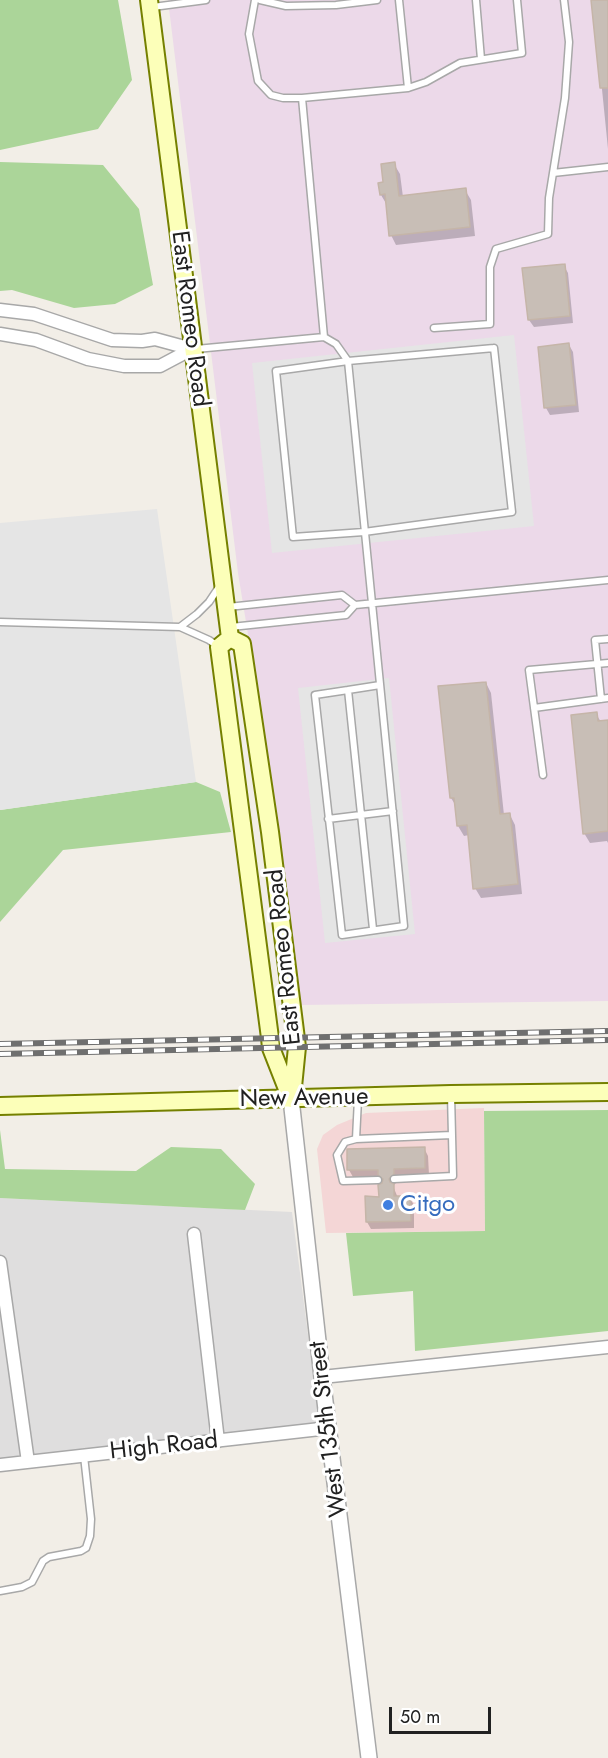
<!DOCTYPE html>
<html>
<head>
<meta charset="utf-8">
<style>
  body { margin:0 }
  #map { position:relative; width:608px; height:1758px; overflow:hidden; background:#f2eee7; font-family:Jost,sans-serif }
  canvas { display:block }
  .scale { position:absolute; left:389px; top:1707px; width:102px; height:27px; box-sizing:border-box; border:3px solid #212121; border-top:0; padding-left:8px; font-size:18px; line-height:21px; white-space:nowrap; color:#212121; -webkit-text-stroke:4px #fff; paint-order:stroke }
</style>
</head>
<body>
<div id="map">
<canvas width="608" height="1758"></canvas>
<div class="scale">50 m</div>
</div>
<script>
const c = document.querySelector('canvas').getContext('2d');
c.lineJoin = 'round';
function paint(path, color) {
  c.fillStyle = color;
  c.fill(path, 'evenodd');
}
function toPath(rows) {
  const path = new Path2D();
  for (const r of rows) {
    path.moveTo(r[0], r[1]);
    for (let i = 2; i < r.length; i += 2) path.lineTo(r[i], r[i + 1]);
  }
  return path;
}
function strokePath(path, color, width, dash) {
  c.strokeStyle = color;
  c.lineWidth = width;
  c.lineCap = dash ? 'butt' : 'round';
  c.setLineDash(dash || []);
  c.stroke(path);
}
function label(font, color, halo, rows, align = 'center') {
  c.font = font + ' Jost,sans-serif';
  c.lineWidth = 6;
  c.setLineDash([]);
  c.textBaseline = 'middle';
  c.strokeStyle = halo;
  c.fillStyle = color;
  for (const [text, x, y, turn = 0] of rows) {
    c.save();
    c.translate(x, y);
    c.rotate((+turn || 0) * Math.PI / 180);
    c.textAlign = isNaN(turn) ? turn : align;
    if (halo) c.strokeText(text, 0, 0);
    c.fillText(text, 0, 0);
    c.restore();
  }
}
paint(toPath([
  [0,1198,292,1212,320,1426,0,1460]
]), '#dfdede');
paint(toPath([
  [484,1108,485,1231,326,1233,317,1149,323,1135,337,1125,366,1113]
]), '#f4d6d6');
paint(toPath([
  [168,0,608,0,608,1001,300,1005,272,781,238,573]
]), '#ecd9e9');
paint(toPath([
  [0,0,118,0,132,80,98,129,0,150],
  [0,162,103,165,139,209,153,285,115,304,74,308,12,290,0,291],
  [196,782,220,792,231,832,63,850,0,922,0,810],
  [608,1110,608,1331,415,1351,413,1291,353,1296,346,1233,485,1231,484,1111],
  [0,1130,5,1169,136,1171,171,1147,221,1149,255,1184,245,1210,0,1198]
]), '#abd599');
paint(toPath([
  [514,335,534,526,272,553,252,363],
  [157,509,196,782,0,810,0,523],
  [389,678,415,934,325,943,298,688]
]), '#e5e5e5');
paint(toPath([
  [593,0,608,0,608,149],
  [394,164,400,174,403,197,465,190,471,200,475,236,396,245,391,235,387,205,381,195],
  [564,266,568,273,573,323,534,327,529,320],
  [569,345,573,352,579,412,550,415,546,408,539,348],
  [486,683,491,693,504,815,510,815,515,825,522,894,481,898,475,888,469,835,464,836,458,826,456,806,451,798],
  [596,714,601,722,608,721,608,843,607,841,590,843,584,833],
  [424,1148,428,1156,429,1175,397,1182,393,1186,398,1198,409,1197,414,1205,414,1228,371,1229,367,1222,380,1198,384,1182,381,1177,353,1177,349,1170,348,1150]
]), '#0003');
const building = toPath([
  [591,0,608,0,608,88,600,88,591,0],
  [395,162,399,196,466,188,470,227,389,236,385,194,380,195,378,183,383,182,381,164,395,162],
  [565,264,570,316,528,320,522,268,565,264],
  [569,343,576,405,544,408,538,347,569,343],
  [486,682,500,814,510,813,518,884,473,889,467,825,457,826,454,798,450,798,438,686,486,682],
  [597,712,598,721,608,720,608,831,583,834,571,715,597,712],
  [425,1147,425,1168,394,1169,394,1174,389,1179,390,1182,394,1184,394,1196,410,1196,411,1221,366,1222,365,1196,379,1197,378,1185,382,1183,383,1179,378,1175,378,1170,347,1170,347,1149,425,1147]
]);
paint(building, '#c8beb6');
strokePath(building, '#c5b5a8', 1.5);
const service = toPath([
  [255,0,249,34,258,81,271,95,283,98,302,98],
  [260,0,286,6,336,5,377,0],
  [399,0,408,88],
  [476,0,481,59],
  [153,7,206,0],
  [553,173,608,167],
  [434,328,490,324,490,267,496,249,548,234,549,198,565,98,569,42,564,0],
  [324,337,302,98,408,88,426,82,460,63,522,53,517,0],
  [494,348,512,512,364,532,293,537,276,371,348,361,494,348],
  [196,349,324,337,336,344,348,361,404,926,342,935,315,695,348,690],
  [228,607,342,595,355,605],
  [0,622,180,627,209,640,219,647],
  [180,627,197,614,209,602,219,587],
  [231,627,346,615,355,605,608,580],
  [601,699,595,640,608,639],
  [534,708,608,698],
  [543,775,529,670,608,663],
  [328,819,393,811],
  [373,929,348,690,380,685],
  [358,1099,356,1139,345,1142,337,1155,343,1181,378,1180],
  [356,1139,452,1135],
  [394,1179,453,1176,451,1095],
  [0,1591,22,1587,32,1582,43,1561,49,1557,81,1551,86,1548,90,1536,91,1519,84,1456]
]);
const minor = toPath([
  [0,310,34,314,112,340,142,341,155,339,192,349],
  [0,334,36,340,88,359,124,366,160,366,192,349],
  [194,1234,218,1441],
  [0,1262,28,1462],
  [322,1377,608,1347],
  [0,1465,329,1428]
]);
const tertiary = toPath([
  [291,1099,322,1377,369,1758]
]);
const secondary = toPath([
  [149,0,230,638],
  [230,638,219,647,270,1038,271,1048,291,1099],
  [230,638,242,644,270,832,297,1047,292,1097],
  [0,1106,451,1094,608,1092]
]);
strokePath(service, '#a8a8a8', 9);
strokePath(minor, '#a8a8a8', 15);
strokePath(tertiary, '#a8a8a8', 18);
strokePath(secondary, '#758000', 20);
strokePath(service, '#fff', 6);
strokePath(minor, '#fff', 12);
strokePath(tertiary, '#fff', 15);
strokePath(secondary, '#fcffb9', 16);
const rail = toPath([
  [0,1044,608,1031],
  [0,1054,608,1040]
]);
strokePath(rail, '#6f6f6f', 6);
strokePath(rail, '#fff', 4, [11]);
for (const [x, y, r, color] of [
  [388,1205,6,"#3f7fe0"]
]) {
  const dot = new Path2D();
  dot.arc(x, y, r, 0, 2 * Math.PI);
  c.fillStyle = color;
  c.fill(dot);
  strokePath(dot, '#fff', 2);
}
label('24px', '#212121', '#fff', [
  ["East Romeo Road",189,319,83],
  ["East Romeo Road",285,957,-96],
  ["New Avenue",304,1099,-1],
  ["West 135th Street",329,1429,-97],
  ["High Road",164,1447,-6]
]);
label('24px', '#366cbe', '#fff', [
  ["Citgo",400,1205]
], 'left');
</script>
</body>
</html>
